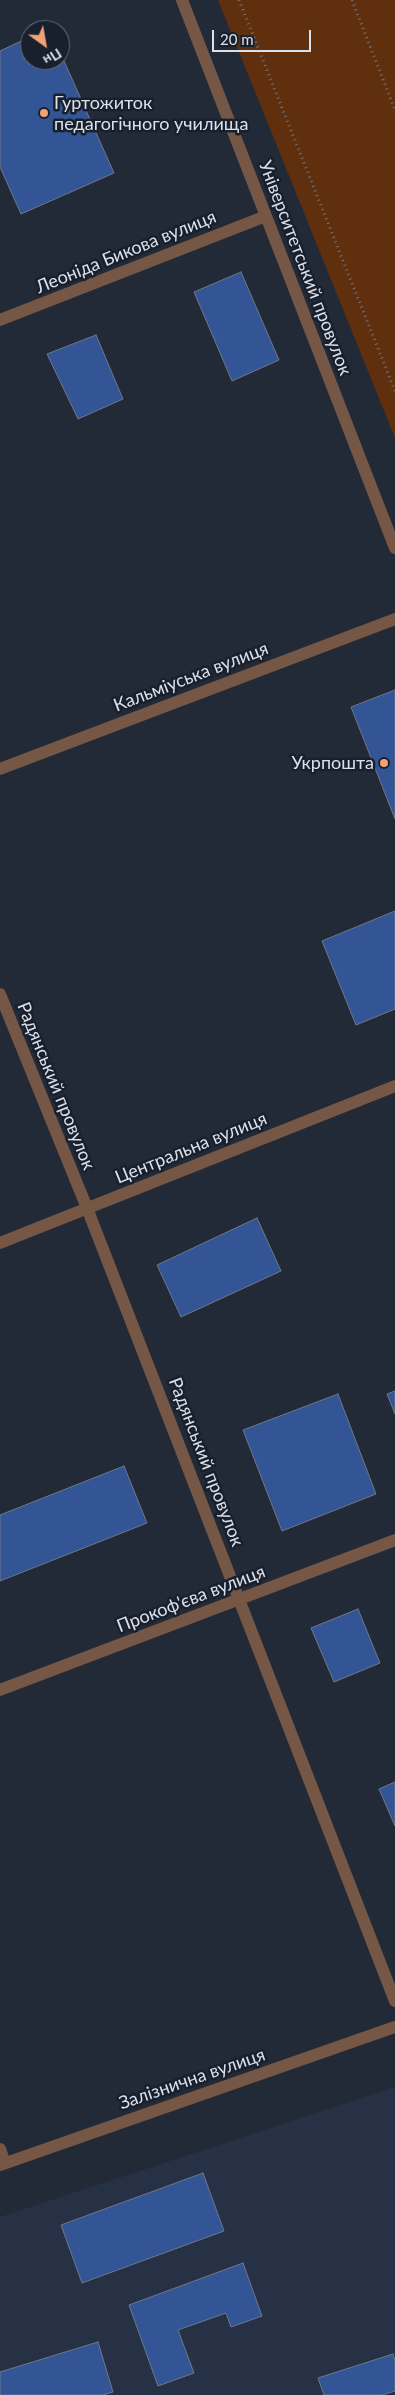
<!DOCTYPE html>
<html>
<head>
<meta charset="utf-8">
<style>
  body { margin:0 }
  #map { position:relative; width:395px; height:2395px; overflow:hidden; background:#222a38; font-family:Lato,sans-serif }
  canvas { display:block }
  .north { position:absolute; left:20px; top:20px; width:50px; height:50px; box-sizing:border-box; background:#19202d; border:1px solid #676d79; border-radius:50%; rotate:148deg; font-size:14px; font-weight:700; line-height:20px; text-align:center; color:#dbe0ea }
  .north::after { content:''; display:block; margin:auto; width:18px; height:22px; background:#efa377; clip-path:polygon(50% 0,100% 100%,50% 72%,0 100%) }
  .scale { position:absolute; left:212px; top:30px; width:99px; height:22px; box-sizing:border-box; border:2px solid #dbe0ea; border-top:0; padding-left:6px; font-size:15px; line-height:18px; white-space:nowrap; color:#dbe0ea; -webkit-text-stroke:4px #19202d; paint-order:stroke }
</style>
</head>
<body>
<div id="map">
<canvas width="395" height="2395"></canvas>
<div class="north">Пн</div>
<div class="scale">20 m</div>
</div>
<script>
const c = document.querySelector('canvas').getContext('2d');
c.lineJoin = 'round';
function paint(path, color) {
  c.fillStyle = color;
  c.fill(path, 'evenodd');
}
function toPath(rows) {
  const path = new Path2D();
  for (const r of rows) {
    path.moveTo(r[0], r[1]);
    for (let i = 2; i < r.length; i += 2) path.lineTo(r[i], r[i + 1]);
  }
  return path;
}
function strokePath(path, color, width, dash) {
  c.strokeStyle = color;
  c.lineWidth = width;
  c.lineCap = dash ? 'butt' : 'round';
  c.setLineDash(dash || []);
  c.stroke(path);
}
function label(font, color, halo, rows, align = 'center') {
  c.font = font + ' Lato,sans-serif';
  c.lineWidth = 5;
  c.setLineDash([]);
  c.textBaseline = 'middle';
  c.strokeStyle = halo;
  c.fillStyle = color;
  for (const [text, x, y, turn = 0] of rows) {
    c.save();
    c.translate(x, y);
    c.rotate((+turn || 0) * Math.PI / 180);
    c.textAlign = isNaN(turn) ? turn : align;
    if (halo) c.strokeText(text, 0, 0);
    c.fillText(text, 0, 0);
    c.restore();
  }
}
paint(toPath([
  [395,2087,395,2395,0,2395,0,2217]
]), '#273145');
paint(toPath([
  [218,0,395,0,395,438]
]), '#5f2f0e');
const building = toPath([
  [30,37,30,60,60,60,60,52,114,173,21,214,0,167,0,51,30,37],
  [241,272,279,360,232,381,194,292,241,272],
  [96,335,123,399,78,419,47,354,96,335],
  [395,690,395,819,351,707,395,690],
  [395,911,395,1009,356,1025,322,941,395,911],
  [257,1218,281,1271,181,1317,157,1265,257,1218],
  [395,1391,395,1414,387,1394,395,1391],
  [338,1394,376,1494,282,1531,243,1430,338,1394],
  [124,1466,147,1523,0,1581,0,1515,124,1466],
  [358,1609,380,1663,334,1682,311,1628,358,1609],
  [395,1782,395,1826,379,1789,395,1782],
  [203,2173,224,2231,82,2283,61,2225,203,2173],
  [243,2263,262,2316,231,2327,226,2313,178,2330,194,2373,158,2386,129,2305,243,2263],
  [98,2342,113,2392,103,2395,0,2395,0,2372,98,2342],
  [393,2354,395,2361,395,2391,382,2395,324,2395,318,2378,393,2354]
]);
paint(building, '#335595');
strokePath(building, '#6f7888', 1);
strokePath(toPath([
  [239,0,395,391],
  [352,0,395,110]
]), '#6f7682', 3, [1, 4]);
strokePath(toPath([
  [182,0,395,548],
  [0,320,266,216],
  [0,769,395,619],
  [0,994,87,1208,395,2001],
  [0,2149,5,2163],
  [0,2165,395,2027]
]), '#765644', 12);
strokePath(toPath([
  [0,1243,395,1086],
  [0,1690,395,1540]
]), '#765644', 12);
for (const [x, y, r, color] of [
  [44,113,5,"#efa377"],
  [384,763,5,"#efa377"]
]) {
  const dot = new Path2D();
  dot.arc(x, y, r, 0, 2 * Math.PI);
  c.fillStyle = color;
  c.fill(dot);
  strokePath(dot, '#19202d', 2);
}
label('18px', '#dbe0ea', '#19202d', [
  ["Гуртожиток",54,103],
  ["педагогічного училища",54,124],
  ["Укрпошта",374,763,"right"]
], 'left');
label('18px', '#dbe0ea', '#19202d', [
  ["Леоніда Бикова вулиця",126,252,-22],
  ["Університетський провулок",305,268,69],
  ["Кальміуська вулиця",191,677,-21],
  ["Радянський провулок",56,1086,68],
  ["Центральна вулиця",191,1148,-22],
  ["Радянський провулок",206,1462,69],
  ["Прокоф'єва вулиця",191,1599,-21],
  ["Залізнична вулиця",192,2079,-19]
]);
</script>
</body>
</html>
